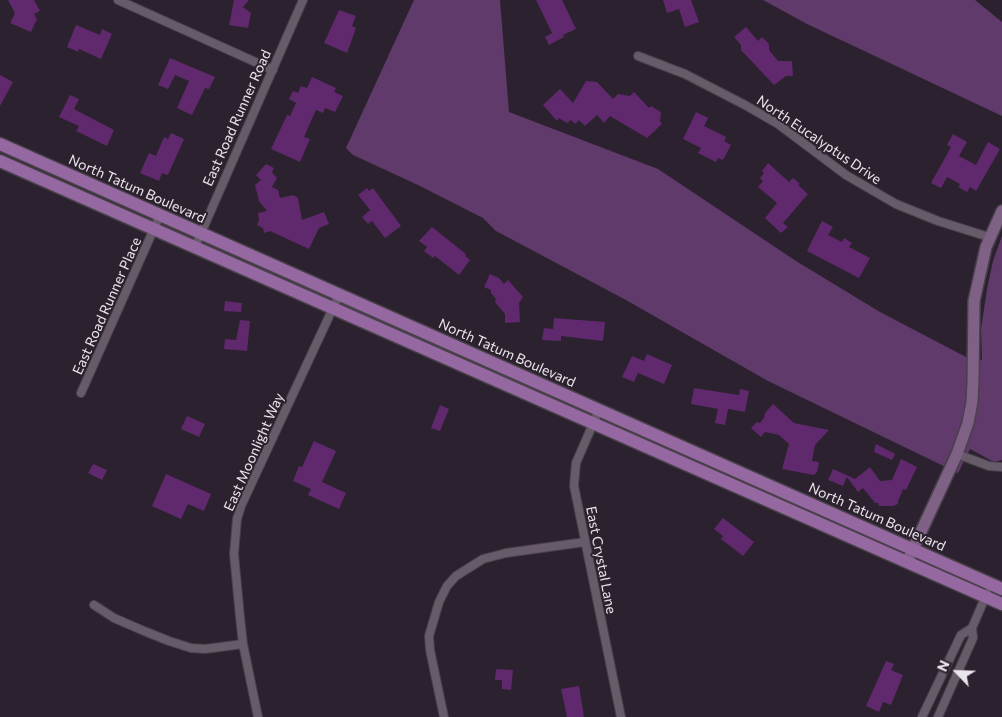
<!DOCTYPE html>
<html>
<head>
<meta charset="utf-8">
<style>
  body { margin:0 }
  #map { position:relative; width:1002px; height:717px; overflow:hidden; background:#2c222f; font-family:Commissioner,sans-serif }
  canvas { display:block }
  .north { position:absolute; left:932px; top:647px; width:50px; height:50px; -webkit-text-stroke:4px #2c222f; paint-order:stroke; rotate:294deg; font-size:14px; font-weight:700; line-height:20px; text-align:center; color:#eae4ec }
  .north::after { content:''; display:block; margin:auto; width:18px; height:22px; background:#eae4ec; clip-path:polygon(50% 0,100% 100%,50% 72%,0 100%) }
</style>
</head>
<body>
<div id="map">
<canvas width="1002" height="717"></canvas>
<div class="north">N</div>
</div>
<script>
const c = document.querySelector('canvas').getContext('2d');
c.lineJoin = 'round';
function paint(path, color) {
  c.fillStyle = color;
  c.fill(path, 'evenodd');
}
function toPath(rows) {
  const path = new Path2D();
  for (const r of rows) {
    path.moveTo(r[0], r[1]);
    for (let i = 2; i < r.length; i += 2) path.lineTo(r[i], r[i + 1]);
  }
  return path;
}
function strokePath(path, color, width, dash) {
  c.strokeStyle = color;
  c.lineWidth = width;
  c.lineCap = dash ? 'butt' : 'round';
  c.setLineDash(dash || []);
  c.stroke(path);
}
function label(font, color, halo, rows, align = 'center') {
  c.font = font + ' Commissioner,sans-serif';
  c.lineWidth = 4;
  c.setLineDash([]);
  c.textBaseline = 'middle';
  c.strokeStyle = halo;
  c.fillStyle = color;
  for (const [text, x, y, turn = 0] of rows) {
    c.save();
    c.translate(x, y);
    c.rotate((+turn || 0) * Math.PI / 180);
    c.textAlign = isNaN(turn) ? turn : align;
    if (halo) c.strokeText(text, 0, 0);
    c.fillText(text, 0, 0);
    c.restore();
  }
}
paint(toPath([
  [414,0,500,0,509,112,658,169,796,261,880,312,966,357,982,360,981,329,987,289,993,261,1002,236,1002,460,994,462,970,449,958,473,768,381,626,300,496,231,483,218,418,185,353,155,346,148],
  [763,0,975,0,1002,22,1002,116,807,24]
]), '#603a6a');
paint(toPath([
  [8,0,34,0,40,11,34,14,37,19,31,32,10,23,15,13],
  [234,0,249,0,243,7,251,13,248,28,229,25],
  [536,0,562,0,576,29,563,35,564,37,549,45,545,37,552,33],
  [663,0,691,0,699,22,685,27,679,9,667,13],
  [339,10,356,16,352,26,356,28,347,53,324,43],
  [76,25,100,35,102,29,112,34,101,59,79,49,78,52,67,47],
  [746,27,758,41,762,37,769,44,769,50,778,61,792,61,793,76,786,76,774,85,741,50,741,45,734,37],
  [170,58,215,77,209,89,205,88,192,115,177,108,189,81,175,75,168,89,158,85],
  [0,75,13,82,0,106],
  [312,77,336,88,334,92,343,96,335,112,325,108,323,113,316,110,304,137,310,139,300,162,271,149,287,115,290,116,296,103,289,99,293,91,298,93,301,86,307,88],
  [586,81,597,82,613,99,618,94,630,96,634,92,649,108,651,106,661,112,660,121,662,124,647,138,610,116,604,123,597,115,585,126,579,120,575,124,571,120,567,123,559,118,557,121,543,105,560,89,573,103],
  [70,95,79,99,74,109,114,130,107,146,76,131,79,126,59,117],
  [696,112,708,118,704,126,726,137,724,141,731,145,723,160,718,158,716,162,698,153,701,148,683,139],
  [171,133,184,139,168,175,162,173,159,181,140,173,149,153,156,156,164,137,168,139],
  [953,134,967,142,959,156,976,165,988,142,1000,149,976,191,970,187,967,192,958,187,960,184,947,177,941,188,931,183,951,147,947,145],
  [768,163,789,182,793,178,800,184,798,185,808,194,783,223,788,227,781,233,765,218,777,203,758,187,763,181,760,178,764,173,762,171],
  [266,164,274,168,272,172,277,178,272,187,278,190,280,198,293,195,298,198,302,220,324,212,329,224,319,228,309,249,270,231,264,233,263,228,257,225,259,220,258,213,267,211,259,201,255,185,261,180,256,175],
  [367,188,369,191,373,188,401,226,385,238,372,221,368,224,362,217,370,210,358,195],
  [822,221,833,227,828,235,842,242,844,238,852,243,849,247,870,258,859,278,807,251],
  [432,227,466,254,465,256,470,260,459,275,435,256,433,258,424,251,427,247,419,241],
  [490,274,499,278,504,284,508,280,523,297,519,303,520,322,505,323,505,314,495,302,496,299,491,293,491,290,484,287],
  [225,301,242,303,241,312,224,311],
  [554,318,605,322,603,341,561,336,561,341,542,340,544,328,553,329],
  [240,320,250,321,247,351,224,349,225,339,236,340],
  [647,354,672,365,664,384,638,373,634,382,622,377,632,356,644,361],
  [694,388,739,395,740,389,749,391,745,412,728,409,725,425,715,423,718,409,691,404],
  [773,404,794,423,829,430,815,445,812,461,819,462,817,472,814,475,782,469,789,444,779,435,765,432,761,437,751,428,757,422,760,423,764,418,765,413],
  [440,405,449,409,440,431,431,428],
  [187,416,205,424,199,437,181,429],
  [314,441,336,451,322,482,346,493,339,509,308,495,311,489,293,481,299,466,302,467],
  [876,444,895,454,892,460,874,452],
  [901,459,917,467,906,490,903,489,898,501,898,504,893,506,879,506,878,503,875,503,863,488,858,492,847,477,843,486,828,480,833,469,855,479,870,467,880,481,892,480],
  [93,464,107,470,102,480,88,473],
  [166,474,211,494,204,511,188,504,181,519,152,506],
  [723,518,754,542,743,556,721,539,723,536,714,529],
  [886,661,894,664,891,670,903,675,891,705,883,702,879,712,866,706],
  [496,669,513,670,511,690,502,689,502,680,495,680],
  [579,686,584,717,567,717,561,689]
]), '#60286d');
const street = toPath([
  [118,0,273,70],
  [638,56,685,74,745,105,778,124,846,175,896,204,938,221,989,237],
  [195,247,303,0],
  [81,393,160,215],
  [599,410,576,463,574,486,621,717],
  [957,454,989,466,1002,467],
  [94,605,114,618,144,631,169,641,191,648,205,649,243,644],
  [258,717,243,644,240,617,234,554,237,519,241,506,339,295],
  [444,717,430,650,429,636,439,602,447,586,456,576,483,559,506,553,585,542],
  [922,717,961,635,972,628],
  [938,717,973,638,972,628,987,593]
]);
const secondary = toPath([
  [907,562,957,454,968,423,972,402,973,382,974,301,986,247,1002,211]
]);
const primary = toPath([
  [0,144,1002,589],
  [0,161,1002,604]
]);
strokePath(street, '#48404a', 10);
strokePath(secondary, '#48404a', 14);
strokePath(primary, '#48404a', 15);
strokePath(street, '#675b6a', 8);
strokePath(secondary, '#7e6185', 11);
strokePath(primary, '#9668a1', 12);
label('14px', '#eae4ec', '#2c222f', [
  ["East Road Runner Road",237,118,-66],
  ["North Eucalyptus Drive",819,140,34],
  ["North Tatum Boulevard",137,189,24],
  ["East Road Runner Place",107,306,-66],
  ["North Tatum Boulevard",507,353,24],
  ["East Moonlight Way",254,452,-66],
  ["North Tatum Boulevard",877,517,24],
  ["East Crystal Lane",601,560,79]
]);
</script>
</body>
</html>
